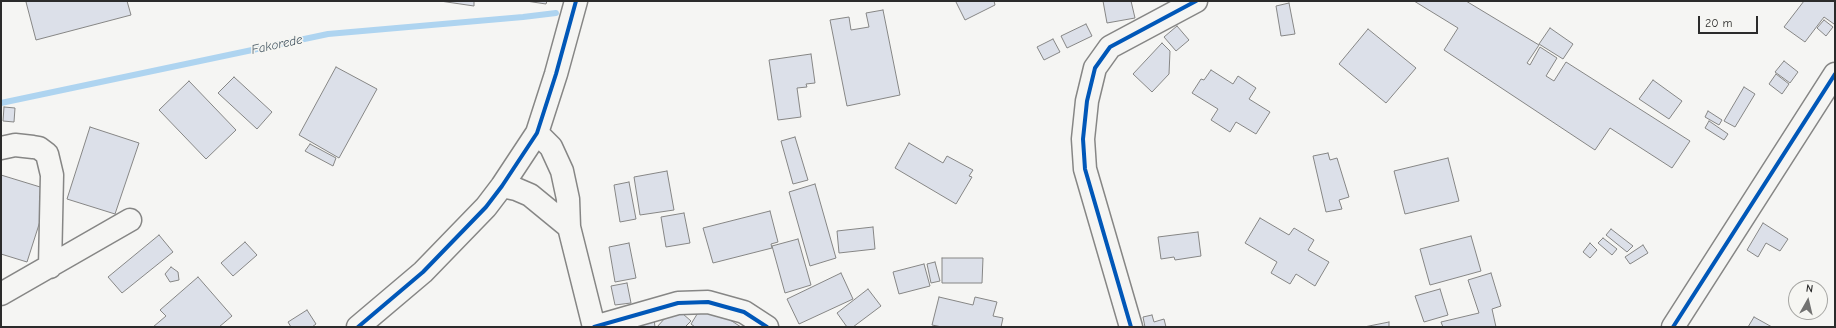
<!DOCTYPE html>
<html>
<head>
<meta charset="utf-8">
<style>
  body { margin:0 }
  #map { position:relative; width:1836px; height:328px; overflow:hidden; background:#f5f5f3; font-family:"Comic Neue",sans-serif }
  canvas { display:block }
  .frame { position:absolute; inset:0; border:2px solid #2b2b2b; pointer-events:none }
  .north { position:absolute; left:1788px; top:280px; width:40px; height:40px; box-sizing:border-box; background:#f6f6f2; border:1px solid #a5a5a2; border-radius:50%; rotate:8deg; font-size:11px; font-weight:700; line-height:16px; text-align:center; color:#2b2b2b }
  .north::after { content:''; display:block; margin:auto; width:14px; height:18px; background:#727271; clip-path:polygon(50% 0,100% 100%,50% 72%,0 100%) }
  .scale { position:absolute; left:1698px; top:16px; width:60px; height:18px; box-sizing:border-box; border:2px solid #2b2b2b; border-top:0; padding-left:5px; font-size:12px; line-height:14px; white-space:nowrap; color:#2b2b2b; -webkit-text-stroke:3px #f6f6f2; paint-order:stroke }
</style>
</head>
<body>
<div id="map">
<canvas width="1836" height="328"></canvas>
<div class="frame"></div>
<div class="north">N</div>
<div class="scale">20 m</div>
</div>
<script>
const c = document.querySelector('canvas').getContext('2d');
c.lineJoin = 'round';
function toPath(rows) {
  const path = new Path2D();
  for (const r of rows) {
    path.moveTo(r[0], r[1]);
    for (let i = 2; i < r.length; i += 2) path.lineTo(r[i], r[i + 1]);
  }
  return path;
}
function strokePath(path, color, width, dash) {
  c.strokeStyle = color;
  c.lineWidth = width;
  c.lineCap = dash ? 'butt' : 'round';
  c.setLineDash(dash || []);
  c.stroke(path);
}
function paint(path, color) {
  c.fillStyle = color;
  c.fill(path, 'evenodd');
}
function label(font, color, halo, rows, align = 'center') {
  c.font = font + ' "Comic Neue",sans-serif';
  c.lineWidth = 3;
  c.setLineDash([]);
  c.textBaseline = 'middle';
  c.strokeStyle = halo;
  c.fillStyle = color;
  for (const [text, x, y, turn = 0] of rows) {
    c.save();
    c.translate(x, y);
    c.rotate((+turn || 0) * Math.PI / 180);
    c.textAlign = isNaN(turn) ? turn : align;
    if (halo) c.strokeText(text, 0, 0);
    c.fillText(text, 0, 0);
    c.restore();
  }
}
strokePath(toPath([
  [1,103,328,34,523,17,556,13]
]), '#aed4f0', 6);
const building = toPath([
  [29,1,127,1,131,15,36,40,26,2,29,1],
  [440,1,474,1,474,6,440,1],
  [526,1,547,1,546,4,526,1],
  [957,1,994,1,995,5,965,20,956,2,957,1],
  [1103,1,1131,1,1135,18,1107,23,1103,1],
  [1414,1,1466,1,1539,45,1527,63,1530,65,1540,47,1557,58,1546,76,1554,81,1566,62,1690,141,1672,168,1610,128,1595,150,1444,50,1458,28,1414,1],
  [1804,1,1835,1,1835,22,1834,24,1824,17,1805,42,1784,27,1804,1],
  [1289,3,1295,34,1281,36,1276,6,1289,3],
  [883,10,900,95,847,106,830,20,849,17,851,30,869,27,866,13,883,10],
  [1824,20,1833,27,1826,36,1817,28,1824,20],
  [1086,24,1092,36,1067,48,1061,36,1086,24],
  [1177,26,1189,40,1176,51,1164,37,1177,26],
  [1550,28,1573,44,1563,59,1539,44,1550,28],
  [1368,29,1416,68,1386,103,1339,64,1368,29],
  [1053,39,1060,52,1044,60,1037,47,1053,39],
  [1162,43,1170,51,1169,74,1152,92,1133,74,1162,43],
  [811,54,815,83,806,84,807,87,797,88,801,117,778,120,769,60,811,54],
  [1784,61,1798,72,1790,83,1775,72,1784,61],
  [336,67,377,89,339,158,299,135,336,67],
  [1211,70,1233,84,1238,76,1256,88,1249,99,1270,112,1256,134,1236,122,1230,132,1211,120,1218,109,1192,93,1201,79,1204,80,1211,70],
  [1776,74,1789,84,1782,94,1769,84,1776,74],
  [234,77,272,112,257,129,218,93,234,77],
  [1653,80,1682,101,1669,119,1639,99,1653,80],
  [189,81,236,130,206,159,159,110,189,81],
  [1744,87,1755,94,1735,127,1724,121,1744,87],
  [4,107,15,108,14,122,3,121,4,107],
  [1708,111,1722,120,1719,125,1705,117,1708,111],
  [1709,121,1728,134,1724,140,1705,128,1709,121],
  [90,127,139,143,115,214,67,199,90,127],
  [795,137,808,180,793,184,781,141,795,137],
  [909,143,943,163,947,156,973,170,969,176,972,177,956,204,895,168,909,143],
  [310,144,336,158,333,166,305,151,310,144],
  [1328,153,1330,160,1337,158,1349,197,1339,200,1342,209,1326,212,1313,156,1328,153],
  [1448,158,1459,201,1405,214,1394,171,1448,158],
  [667,171,674,210,640,215,634,177,667,171],
  [1,175,50,190,27,262,1,254,1,175],
  [629,182,636,219,620,222,614,185,629,182],
  [815,184,836,258,810,266,789,192,815,184],
  [770,211,778,242,771,244,772,248,713,263,703,228,770,211],
  [684,213,690,243,666,247,661,217,684,213],
  [1260,218,1289,235,1294,228,1314,240,1308,250,1329,262,1315,286,1296,274,1290,284,1271,273,1277,262,1245,243,1260,218],
  [1763,223,1788,239,1780,251,1766,243,1758,257,1747,250,1763,223],
  [873,227,875,249,839,253,837,231,873,227],
  [1611,229,1633,246,1627,252,1606,235,1611,229],
  [1198,232,1201,256,1175,260,1174,257,1161,259,1158,237,1198,232],
  [159,235,173,252,122,293,108,277,159,235],
  [1471,236,1481,271,1430,285,1420,249,1471,236],
  [1603,238,1617,249,1612,255,1598,243,1603,238],
  [798,239,811,285,785,293,772,246,798,239],
  [245,242,257,255,233,276,221,263,245,242],
  [629,243,636,278,615,282,609,247,629,243],
  [1590,243,1597,250,1590,258,1583,252,1590,243],
  [1643,245,1648,253,1630,264,1625,257,1643,245],
  [942,258,983,258,982,283,942,283,942,258],
  [935,262,940,281,931,283,927,264,935,262],
  [924,264,930,286,899,294,893,272,924,264],
  [171,267,178,272,179,280,170,282,165,274,171,267],
  [841,273,853,299,799,324,787,299,841,273],
  [1491,273,1501,306,1492,309,1496,327,1443,327,1441,322,1479,313,1468,280,1491,273],
  [198,277,232,316,219,327,153,327,166,316,160,310,198,277],
  [627,283,631,303,615,305,611,286,627,283],
  [868,289,881,306,853,327,847,327,837,313,868,289],
  [1440,289,1448,315,1424,322,1415,296,1440,289],
  [939,297,973,305,975,297,997,302,993,316,1003,318,1001,327,942,327,932,325,939,297],
  [704,303,741,327,695,327,691,324,704,303],
  [675,307,691,321,685,327,657,327,675,307],
  [307,310,316,324,312,327,291,327,288,322,307,310],
  [1152,315,1154,322,1164,319,1166,327,1145,327,1143,317,1152,315],
  [1754,317,1772,327,1748,327,1754,317],
  [654,319,655,327,627,327,654,319],
  [1389,322,1389,327,1364,327,1389,322]
]);
paint(building, '#dce0e9');
strokePath(building, '#868685', 1);
const minor = toPath([
  [537,133,551,147,562,171,568,199,569,227,594,327],
  [1,148,15,145,33,147,39,148,47,154,52,175,50,267],
  [502,186,516,189,530,195,569,227],
  [1,294,130,220],
  [358,327,423,272,486,207,502,186,537,133,556,74,576,1],
  [594,327,678,303,708,302,744,312,767,327],
  [1131,327,1085,169,1083,139,1087,101,1095,68,1110,47,1196,1],
  [1673,327,1835,74]
]);
strokePath(minor, '#868685', 25);
strokePath(minor, '#f5f5f3', 22);
strokePath(toPath([
  [358,327,423,272,486,207,502,186,537,133,556,74,576,1],
  [594,327,678,303,708,302,744,312,767,327],
  [1131,327,1085,169,1083,139,1087,101,1095,68,1110,47,1196,1],
  [1673,327,1835,74]
]), '#0057b8', 4);
label('italic 13px', '#495a66', '#f6f6f2', [
  ["Fakorede",277,45,-12]
]);
</script>
</body>
</html>
